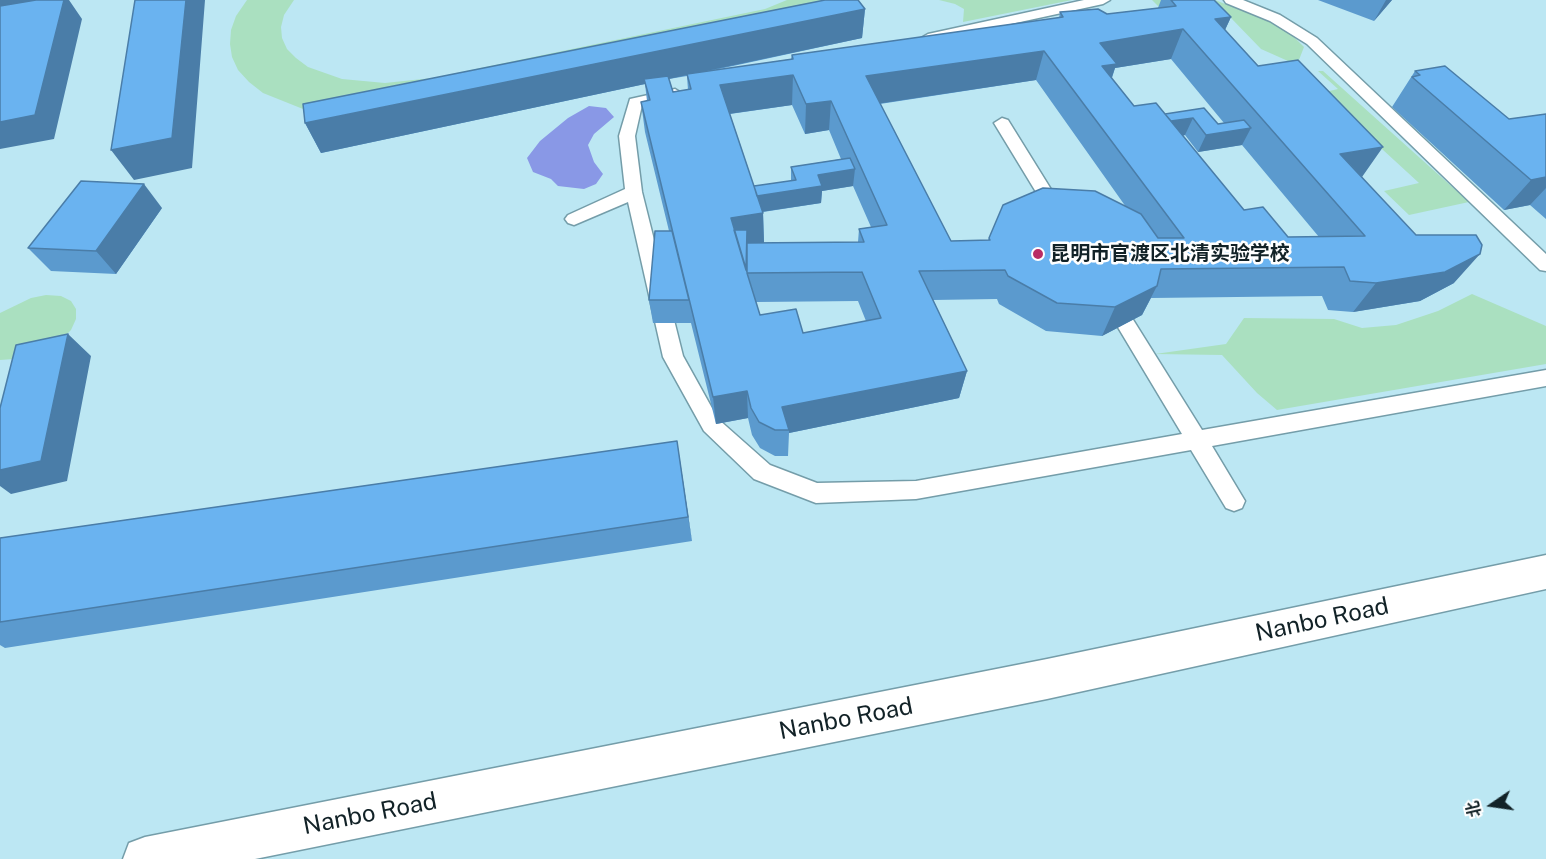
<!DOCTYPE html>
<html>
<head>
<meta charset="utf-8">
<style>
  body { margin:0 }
  #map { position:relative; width:1546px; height:859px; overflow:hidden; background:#bce7f3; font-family:"Public Sans","Noto Sans SC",sans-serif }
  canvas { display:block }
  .north { position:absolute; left:1462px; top:775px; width:60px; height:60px; -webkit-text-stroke:4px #fff; paint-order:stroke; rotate:257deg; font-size:16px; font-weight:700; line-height:24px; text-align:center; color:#122227 }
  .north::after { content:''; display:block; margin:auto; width:21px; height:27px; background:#122227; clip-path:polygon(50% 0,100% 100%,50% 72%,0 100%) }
</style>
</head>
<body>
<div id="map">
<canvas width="1546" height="859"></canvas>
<div class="north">北</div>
</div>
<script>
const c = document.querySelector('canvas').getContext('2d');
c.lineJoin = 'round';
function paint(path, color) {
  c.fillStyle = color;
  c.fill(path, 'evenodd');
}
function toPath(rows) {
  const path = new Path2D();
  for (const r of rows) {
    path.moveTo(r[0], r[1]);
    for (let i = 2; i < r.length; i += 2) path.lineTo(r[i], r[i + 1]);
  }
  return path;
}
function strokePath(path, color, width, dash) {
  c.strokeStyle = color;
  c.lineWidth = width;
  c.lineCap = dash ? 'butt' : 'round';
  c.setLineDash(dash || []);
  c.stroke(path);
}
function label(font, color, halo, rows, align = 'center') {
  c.font = font + ' "Public Sans","Noto Sans SC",sans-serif';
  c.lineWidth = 5;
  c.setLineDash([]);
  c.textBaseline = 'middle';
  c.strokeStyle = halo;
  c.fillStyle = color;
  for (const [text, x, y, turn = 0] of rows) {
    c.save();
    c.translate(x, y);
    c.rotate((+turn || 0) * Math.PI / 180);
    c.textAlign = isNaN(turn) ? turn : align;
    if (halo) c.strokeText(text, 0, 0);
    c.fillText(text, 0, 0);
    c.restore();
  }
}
paint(toPath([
  [247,0,294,0,284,15,281,27,282,38,287,49,296,58,308,67,342,79,385,83,432,78,765,9,787,0,850,0,328,114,303,109,263,93,249,82,238,70,232,57,230,44,231,30,236,16],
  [939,0,1072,0,963,22,964,9,955,4],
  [1152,0,1215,0,1284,27,1304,47,1297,65,1261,49,1231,18,1197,11,1168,16],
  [1318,71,1323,71,1469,202,1409,215,1384,191,1419,183,1321,93,1338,89],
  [1472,294,1546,326,1546,364,1277,410,1257,393,1222,355,1155,354,1226,344,1244,318,1334,319,1362,328,1396,325,1438,311],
  [46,295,61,296,71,301,76,309,76,319,71,330,60,341,28,358,0,360,0,313,31,298]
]), '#aae0c0');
paint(toPath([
  [589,106,606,108,614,117,594,134,588,145,594,162,603,174,596,184,584,189,558,186,551,179,533,172,527,158,540,141,568,118]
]), '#8998e6');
const service = toPath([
  [1084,0,1110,0,1103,4,928,42,921,38,928,34,1084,0],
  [1224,0,1243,0,1280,15,1317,38,1546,254,1546,271,1540,270,1307,44,1270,21,1226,3,1224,0],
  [675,89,683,94,680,97,642,105,635,136,642,192,683,356,718,419,770,465,817,483,916,481,1182,434,1101,299,1103,294,1110,292,1117,294,1202,430,1546,370,1546,386,1212,446,1245,501,1242,508,1234,511,1226,508,1191,450,916,499,816,503,754,479,704,431,663,357,628,202,574,225,568,223,565,219,568,215,625,189,619,136,630,99,675,89],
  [1002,118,1008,120,1062,207,1065,211,1062,215,1050,215,994,123,1002,118]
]);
const tertiary = toPath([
  [1546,555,1546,589,1047,699,255,859,123,859,129,843,145,837,1047,659,1546,555]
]);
strokePath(service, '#749da9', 3);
strokePath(tertiary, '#749da9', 3);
paint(service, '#fff');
paint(tertiary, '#fff');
paint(toPath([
  [1161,0,1214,0,1231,17,1225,30,1362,177,1454,283,1420,301,1353,312,1328,310,1322,296,1151,298,1142,315,1102,336,1046,331,999,304,997,299,933,300,967,371,959,398,789,433,788,456,775,456,760,448,752,435,748,418,716,424,691,323,653,323,649,300,669,231,645,132,641,102,647,101,645,84,321,153,305,123,865,9,862,38,710,71,791,59,792,55,1059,18,1060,12,1107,14,1158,8],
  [1171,59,1224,123,1218,124,1204,108,1165,114,1134,106,1112,78,1115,68],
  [687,76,688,90,673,92,669,79],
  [1036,80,1126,207,989,238,988,240,951,241,880,104],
  [792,105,805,134,829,130,841,159,791,167,791,181,754,186,730,114],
  [1185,135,1198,152,1242,145,1319,237,1288,237,1244,210,1183,136],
  [853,186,871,227,859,229,858,242,760,243,764,243,763,212,821,203,822,191],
  [858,301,866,321,803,333,760,315,756,302],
  [1318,0,1392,0,1374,21],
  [1415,71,1509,119,1546,114,1546,219,1530,205,1504,210,1392,107],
  [162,208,116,274,51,271,28,248],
  [677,441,692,541,5,648,0,645,0,538]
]), '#5b9ace');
paint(toPath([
  [0,0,45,0,0,8],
  [64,0,69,0,82,19,54,139,0,149,0,122],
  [186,0,205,0,192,168,134,180,111,150],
  [1386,0,1392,0,1374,21],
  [865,9,862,38,645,84,644,79,645,84,321,153,305,123],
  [1231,17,1217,47,1215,19],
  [1183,29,1171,59,1115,68,1106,94,1100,43],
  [1044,51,1036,80,863,106,866,76],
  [793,75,792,105,721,115,720,85],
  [831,101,829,130,805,134,806,104],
  [1193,118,1185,135,1149,140,1156,123],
  [1251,128,1242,145,1198,152,1206,135],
  [1383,147,1362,177,1340,154],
  [855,169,853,186,822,191,821,203,754,213,753,197,818,175],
  [1546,177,1546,188,1530,205,1504,210,1531,180],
  [144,184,162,208,116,274,96,251],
  [763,213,764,243,747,245,733,230,731,218],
  [1480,254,1454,283,1420,301,1353,312,1376,283],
  [1157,286,1142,315,1102,336,1115,307],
  [68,334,91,356,67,481,11,494,0,486,0,470],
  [967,371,959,398,789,433,789,430,782,407],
  [747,391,748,418,716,424,713,397],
  [677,441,681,467,692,541,688,517]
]), '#4a7da8');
const building = toPath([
  [36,0,64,0,35,115,0,122,0,6,36,0],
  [135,0,186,0,172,138,111,150,135,0],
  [825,0,858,0,865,9,305,123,303,104,825,0],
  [1171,0,1214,0,1231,17,1215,19,1258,66,1298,60,1383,147,1340,154,1416,235,1476,235,1482,245,1480,254,1445,272,1376,283,1350,281,1344,267,1161,269,1157,286,1115,307,1057,303,1008,276,1005,270,919,271,967,371,782,407,789,430,775,430,759,422,751,408,747,391,713,397,641,102,650,100,644,79,668,76,673,92,691,89,687,74,793,59,792,55,1063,17,1060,12,1098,9,1107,14,1176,6,1171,0],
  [1183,29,1365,236,1288,237,1263,207,1244,210,1156,103,1134,106,1102,66,1117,64,1100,43,1183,29],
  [1044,51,1184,238,1158,238,1141,214,1095,191,1043,188,1003,205,989,238,990,240,951,241,866,76,1044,51],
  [793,75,806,104,831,101,887,225,859,229,864,242,747,243,747,272,731,218,763,213,720,85,793,75],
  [862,272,881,318,803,333,796,309,760,315,747,273,862,272],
  [1445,66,1509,119,1546,114,1546,177,1531,180,1412,77,1420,75,1415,71,1445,66],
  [1204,108,1218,124,1244,120,1251,128,1206,135,1193,118,1171,121,1165,114,1204,108],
  [850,158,855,169,818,175,822,186,757,196,754,186,796,180,791,167,850,158],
  [81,181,144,184,96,251,28,248,81,181],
  [734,230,747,230,746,270,734,230],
  [655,231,672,231,689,300,649,300,655,231],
  [68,334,41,461,0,470,0,408,16,345,68,334],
  [677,441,688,517,0,622,0,538,677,441]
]);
paint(building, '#6ab3f0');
strokePath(building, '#4a7da8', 1.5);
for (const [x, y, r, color] of [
  [1038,254,6,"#b92d64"]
]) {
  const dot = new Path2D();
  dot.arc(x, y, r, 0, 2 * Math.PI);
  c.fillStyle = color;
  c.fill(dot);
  strokePath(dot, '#fff', 2);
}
label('bold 20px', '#122227', '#fff', [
  ["昆明市官渡区北清实验学校",1050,254]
], 'left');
label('24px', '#122227', '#fff', [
  ["Nanbo Road",1322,620,-12],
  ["Nanbo Road",846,719,-11],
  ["Nanbo Road",370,814,-11]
]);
</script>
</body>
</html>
